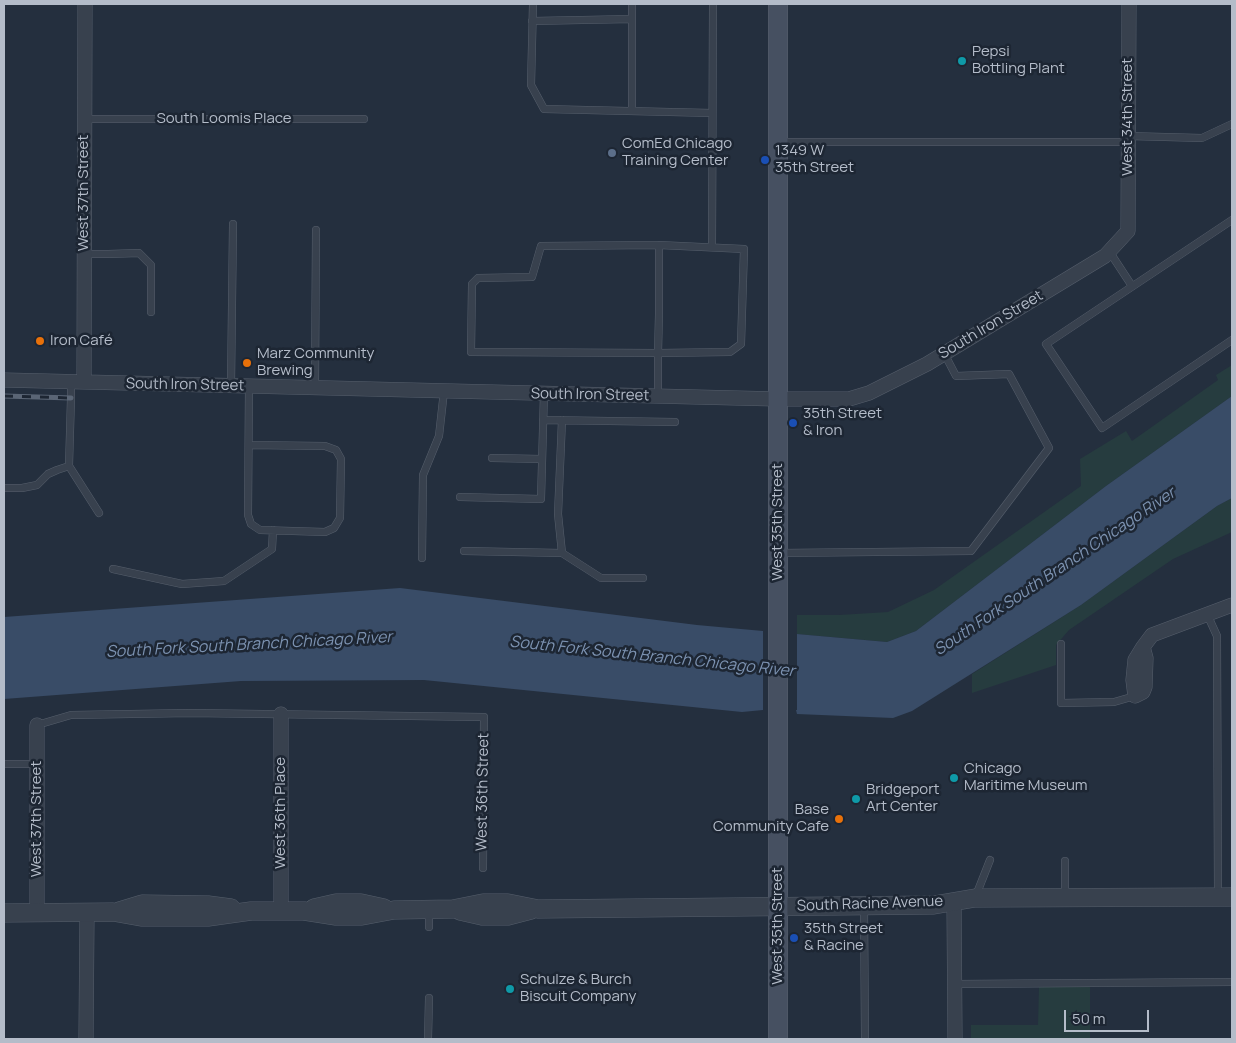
<!DOCTYPE html>
<html>
<head>
<meta charset="utf-8">
<style>
  body { margin:0 }
  #map { position:relative; width:1236px; height:1043px; overflow:hidden; background:#242f3e; font-family:Manrope,sans-serif }
  canvas { display:block }
  .frame { position:absolute; inset:0; border:5px solid #b4bcc9; pointer-events:none }
  .scale { position:absolute; left:1064px; top:1010px; width:85px; height:22px; box-sizing:border-box; border:2px solid #b4bcc9; border-top:0; padding-left:6px; font-size:15px; line-height:18px; white-space:nowrap; color:#b4bcc9; -webkit-text-stroke:4px #1d2633; paint-order:stroke }
</style>
</head>
<body>
<div id="map">
<canvas width="1236" height="1043"></canvas>
<div class="frame"></div>
<div class="scale">50 m</div>
</div>
<script>
const c = document.querySelector('canvas').getContext('2d');
c.lineJoin = 'round';
function paint(path, color) {
  c.fillStyle = color;
  c.fill(path, 'evenodd');
}
function toPath(rows) {
  const path = new Path2D();
  for (const r of rows) {
    path.moveTo(r[0], r[1]);
    for (let i = 2; i < r.length; i += 2) path.lineTo(r[i], r[i + 1]);
  }
  return path;
}
function strokePath(path, color, width, dash) {
  c.strokeStyle = color;
  c.lineWidth = width;
  c.lineCap = dash ? 'butt' : 'round';
  c.setLineDash(dash || []);
  c.stroke(path);
}
function label(font, color, halo, rows, align = 'center') {
  c.font = font + ' Manrope,sans-serif';
  c.lineWidth = 5;
  c.setLineDash([]);
  c.textBaseline = 'middle';
  c.strokeStyle = halo;
  c.fillStyle = color;
  for (const [text, x, y, turn = 0] of rows) {
    c.save();
    c.translate(x, y);
    c.rotate((+turn || 0) * Math.PI / 180);
    c.textAlign = isNaN(turn) ? turn : align;
    if (halo) c.strokeText(text, 0, 0);
    c.fillText(text, 0, 0);
    c.restore();
  }
}
paint(toPath([
  [1232,365,1232,396,1106,486,916,631,887,642,797,634,797,615,839,615,888,612,934,590,1081,486,1080,459,1126,431,1132,441,1218,380,1216,375],
  [1232,498,1232,532,1173,559,1069,630,1056,645,1056,665,972,693,972,674,1081,605,1217,506],
  [1039,987,1090,987,1090,1039,971,1039,971,1025,1038,1025]
]), '#263c3f');
paint(toPath([
  [1232,396,1232,498,1217,506,1081,605,912,711,893,718,797,714,796,710,763,710,742,712,424,680,241,681,4,699,4,617,400,588,697,625,763,631,763,643,797,643,797,634,887,642,916,631,1106,486]
]), '#394c67');
paint(toPath([
  [763,643,797,643,797,710,763,710]
]), '#242f3e');
const service = toPath([
  [533,4,531,85,544,109,712,113],
  [632,4,632,111],
  [532,21,632,19],
  [85,119,364,119],
  [1128,136,1202,138,1232,124],
  [778,142,1128,142],
  [1232,220,1046,344,1102,428,1232,340],
  [712,247,713,4],
  [1109,251,1132,286],
  [84,254,108,254,139,253,151,265,151,312],
  [71,382,71,398,69,466,99,513],
  [231,386,233,224],
  [315,388,316,230],
  [658,396,658,353,659,314,659,245,541,246,532,277,478,278,472,284,471,352,658,353,730,352,741,344,744,249,659,245],
  [543,420,675,422],
  [562,420,558,514,562,553,601,578,643,578],
  [249,445,325,446,336,450,341,459,340,518,334,528,325,532,260,530,251,524,248,515,249,386],
  [492,458,542,459],
  [4,488,22,488,37,485,48,474,57,470,69,466],
  [460,497,541,499,544,393],
  [464,551,562,553],
  [778,553,971,551,1049,448,1009,374,956,376,944,353],
  [422,558,423,475,439,436,444,391],
  [113,569,182,584,224,581,272,549,273,530],
  [1207,614,1217,636,1218,897],
  [1061,644,1061,703,1114,702,1135,696],
  [37,725,71,715,190,713,484,717,483,868],
  [4,764,37,764],
  [1065,897,1065,861],
  [975,898,990,860],
  [864,906,865,1039],
  [429,910,429,927],
  [954,984,1232,982],
  [428,1039,429,998]
]);
const minor = toPath([
  [4,380,777,399,849,399,869,393,927,364,1105,256,1128,231,1129,4],
  [84,382,85,4],
  [1143,647,1146,658,1145,687,1143,692,1135,696,1133,680,1135,660,1143,647,1152,635,1232,605],
  [37,725,37,913],
  [954,901,955,1039],
  [281,911,281,714],
  [86,1039,87,913]
]);
const tertiary = toPath([
  [314,908,336,903,361,903,384,908],
  [119,911,142,904,208,905,231,908],
  [460,911,482,916,508,916,531,910],
  [4,913,113,912,141,917,208,917,251,911,304,911,336,916,362,916,394,910,453,909,483,903,508,903,538,909,934,905,975,898,1232,897]
]);
const secondary = toPath([
  [778,4,778,1039]
]);
strokePath(service, '#565f6c', 8);
strokePath(minor, '#565f6c', 15);
strokePath(tertiary, '#565f6c', 19);
strokePath(secondary, '#565f6c', 20);
strokePath(service, '#38414e', 7);
strokePath(minor, '#38414e', 14);
strokePath(tertiary, '#38414e', 18);
strokePath(secondary, '#465061', 19);
const rail = toPath([
  [4,396,71,398]
]);
strokePath(rail, '#5a6575', 5);
strokePath(rail, '#1d2633', 3, [9]);
for (const [x, y, r, color] of [
  [962,61,5,"#0f9aa8"],
  [612,153,5,"#5c6f8a"],
  [765,160,5,"#1a4fb4"],
  [40,341,5,"#e8710a"],
  [247,363,5,"#e8710a"],
  [793,423,5,"#1a4fb4"],
  [954,778,5,"#0f9aa8"],
  [856,799,5,"#0f9aa8"],
  [839,819,5,"#e8710a"],
  [794,938,5,"#1a4fb4"],
  [510,989,5,"#0f9aa8"]
]) {
  const dot = new Path2D();
  dot.arc(x, y, r, 0, 2 * Math.PI);
  c.fillStyle = color;
  c.fill(dot);
  strokePath(dot, '#1d2633', 2);
}
label('15px', '#b4bcc9', '#1d2633', [
  ["Pepsi",972,52],
  ["Bottling Plant",972,69],
  ["ComEd Chicago",622,144],
  ["Training Center",622,161],
  ["1349 W",775,151],
  ["35th Street",775,168],
  ["Iron Café",50,341],
  ["Marz Community",257,354],
  ["Brewing",257,371],
  ["35th Street",803,414],
  ["& Iron",803,431],
  ["Chicago",964,769],
  ["Maritime Museum",964,786],
  ["Bridgeport",866,790],
  ["Art Center",866,807],
  ["Base",829,810,"right"],
  ["Community Cafe",829,827,"right"],
  ["35th Street",804,929],
  ["& Racine",804,946],
  ["Schulze & Burch",520,980],
  ["Biscuit Company",520,997]
], 'left');
label('15px', '#b4bcc9', '#1d2633', [
  ["West 34th Street",1128,117,-90],
  ["South Loomis Place",224,119],
  ["West 37th Street",84,193,-90],
  ["South Iron Street",991,325,-31],
  ["South Iron Street",185,385,1],
  ["South Iron Street",590,395,1],
  ["West 35th Street",778,522,-90],
  ["West 36th Street",483,792,-89],
  ["West 36th Place",281,813,-90],
  ["West 37th Street",37,819,-90],
  ["South Racine Avenue",870,904,-2],
  ["West 35th Street",778,926,-90]
]);
label('italic 16px', '#7c92b1', '#1d2633', [
  ["South Fork South Branch Chicago River",1055,572,-34],
  ["South Fork South Branch Chicago River",249,645,-3],
  ["South Fork South Branch Chicago River",652,657,6]
]);
</script>
</body>
</html>
